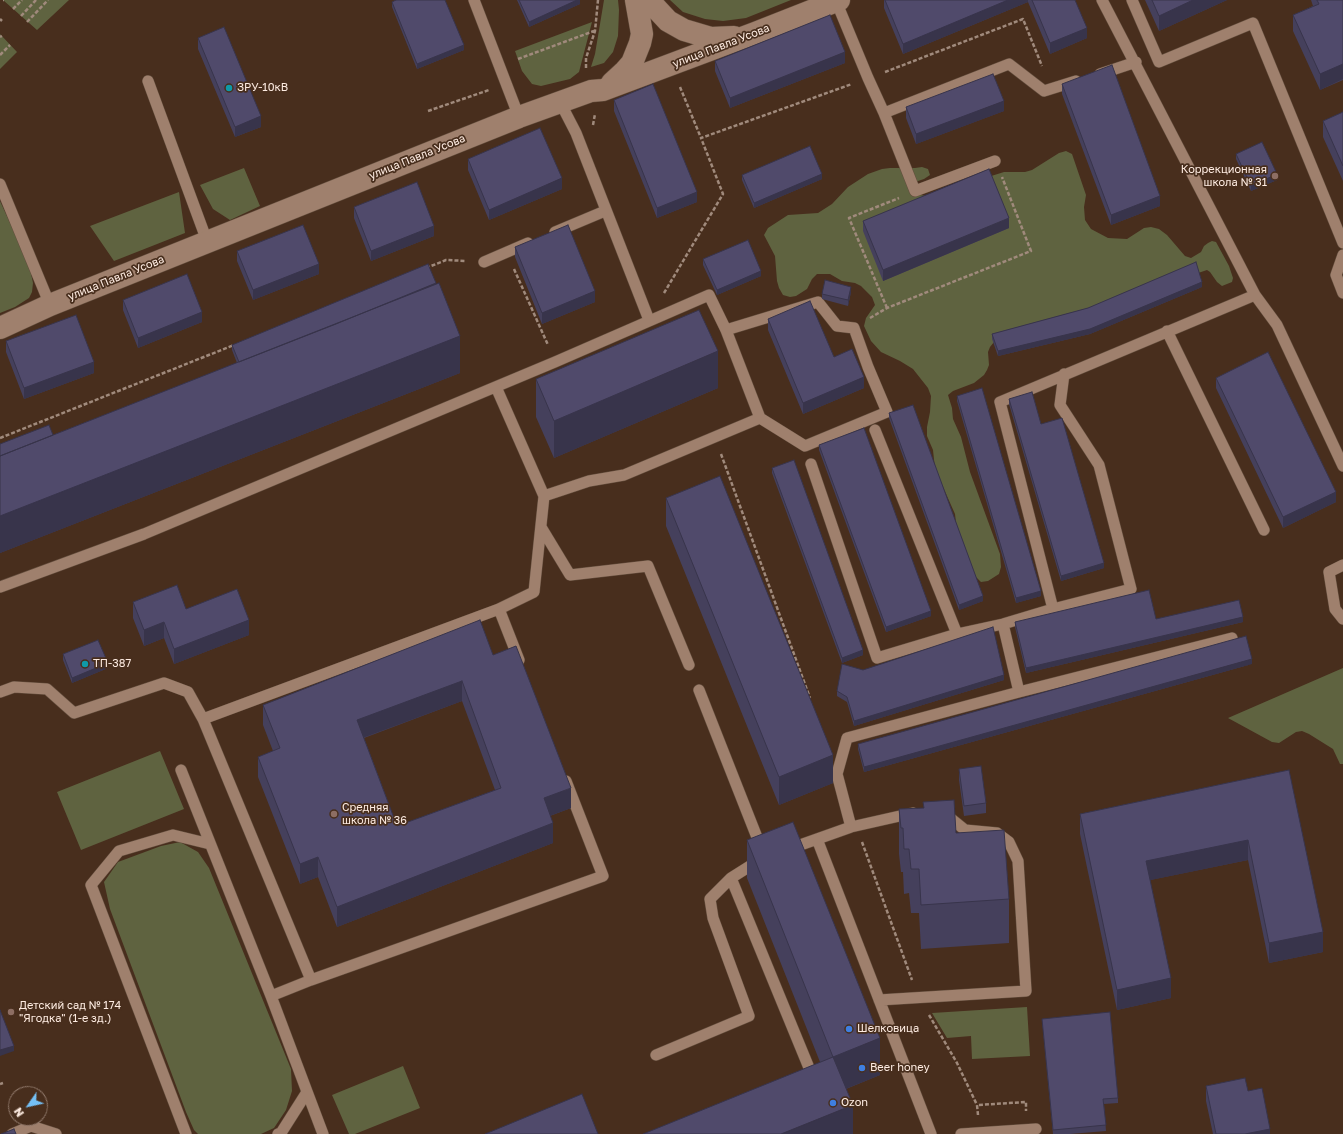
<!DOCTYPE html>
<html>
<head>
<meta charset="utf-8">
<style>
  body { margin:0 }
  #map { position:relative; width:1343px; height:1134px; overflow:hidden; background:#482e1d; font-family:"Golos Text",sans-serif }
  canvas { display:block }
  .north { position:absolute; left:8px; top:1086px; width:40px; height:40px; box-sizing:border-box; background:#482e1d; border:1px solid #917a6c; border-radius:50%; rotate:236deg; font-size:11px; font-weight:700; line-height:16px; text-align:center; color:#feece2 }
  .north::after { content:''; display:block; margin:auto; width:14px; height:18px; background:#74c0f6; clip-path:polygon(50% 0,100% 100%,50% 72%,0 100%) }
</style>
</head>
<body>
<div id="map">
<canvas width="1343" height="1134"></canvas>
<div class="north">N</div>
</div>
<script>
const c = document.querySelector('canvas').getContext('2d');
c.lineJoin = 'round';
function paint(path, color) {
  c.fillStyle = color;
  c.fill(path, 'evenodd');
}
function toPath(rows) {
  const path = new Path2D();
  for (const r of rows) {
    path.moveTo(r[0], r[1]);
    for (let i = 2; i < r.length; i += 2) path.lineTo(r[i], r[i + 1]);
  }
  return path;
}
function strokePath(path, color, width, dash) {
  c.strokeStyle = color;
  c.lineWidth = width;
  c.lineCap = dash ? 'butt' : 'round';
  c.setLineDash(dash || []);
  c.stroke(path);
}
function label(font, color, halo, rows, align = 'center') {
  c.font = font + ' "Golos Text",sans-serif';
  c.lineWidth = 3.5;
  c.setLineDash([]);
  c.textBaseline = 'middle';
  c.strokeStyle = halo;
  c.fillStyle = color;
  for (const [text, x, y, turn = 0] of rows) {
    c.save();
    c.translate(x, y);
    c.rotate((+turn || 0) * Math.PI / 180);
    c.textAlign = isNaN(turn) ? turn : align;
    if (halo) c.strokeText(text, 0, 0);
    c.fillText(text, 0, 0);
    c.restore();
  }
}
paint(toPath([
  [3,0,69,0,37,30],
  [604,0,618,0,619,10,618,36,613,52,604,63,591,67,595,54],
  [670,0,791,0,746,18,723,21,705,19,683,12],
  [592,22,579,72,570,79,541,86,532,84,522,71,515,51],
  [0,34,17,52,0,69],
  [1066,151,1072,154,1086,195,1084,207,1085,220,1091,229,1108,238,1127,239,1144,228,1151,227,1159,229,1167,235,1185,256,1191,258,1201,252,1204,246,1208,243,1212,241,1216,242,1229,266,1233,278,1232,282,1222,286,1217,282,1210,272,1207,270,994,342,990,347,988,352,989,365,987,370,984,375,974,383,953,391,948,395,952,408,953,419,961,437,970,472,1000,554,1001,567,999,574,988,581,981,582,975,576,956,523,955,514,935,469,933,450,927,436,927,427,930,412,931,396,928,388,913,369,900,361,881,352,871,341,864,326,866,318,875,305,872,297,861,286,855,283,842,281,830,274,817,274,812,279,807,289,796,296,790,297,783,295,779,288,777,281,775,256,764,235,768,228,788,215,818,213,832,204,848,187,868,174,882,169,890,168,915,168,922,167,928,169,930,175,924,179,918,181,912,185,915,191,920,195,927,196,1004,172,1025,172,1032,170,1059,153],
  [244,168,260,206,230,220,213,209,200,185],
  [179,192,185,233,114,261,90,226],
  [0,201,29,264,33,283,32,292,29,298,15,307,0,313],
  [1343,668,1343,764,1340,764,1333,749,1309,734,1302,731,1296,732,1279,743,1272,742,1228,718],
  [160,751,184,809,81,850,57,792],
  [180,842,198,852,209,868,291,1069,292,1091,286,1110,274,1128,261,1134,198,1134,194,1130,186,1112,110,909,104,882,118,862,161,846],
  [1027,1007,1030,1056,972,1059,971,1036,947,1038,932,1013],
  [403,1066,420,1108,355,1134,349,1134,332,1095]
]), '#5f6340');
const service = toPath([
  [474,0,519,117],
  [1102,0,1255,295,1277,325,1343,466],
  [1132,0,1159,62,1253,23,1343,243],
  [836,1,868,78,884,113,915,191,995,161],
  [1100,74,1136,62],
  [148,81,207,241],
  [560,102,576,133,649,320],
  [884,113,1009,64,1044,91,1076,81],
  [0,184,50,305],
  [555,232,605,211],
  [1343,255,1336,275,1343,293],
  [484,262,528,243],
  [1167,331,1264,530],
  [496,387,544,496],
  [875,430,957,634],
  [811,464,877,658,957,634,1003,624,1053,609,1131,589,1099,465,1060,405,1064,374],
  [541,527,570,575,648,566,689,665],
  [1343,565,1329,572,1335,609,1343,619],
  [0,587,144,534,555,362,709,295,726,330,760,418,805,446,887,412,868,367,854,328,837,326,818,302,726,330],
  [499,609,534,592,544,496,589,481,624,475,760,418],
  [1053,609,1000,402,1255,295],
  [1003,624,1019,692],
  [699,690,762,850],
  [0,692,14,687,47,689,74,713,164,683,188,692,203,719,311,980,603,876,566,781],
  [203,719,499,609,519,660],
  [181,770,271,996,323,1134],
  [851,827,913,813],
  [817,839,931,1134],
  [789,849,851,827,837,774,847,738,1019,692,1232,638],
  [758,861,731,878,814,1080],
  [271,996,311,980],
  [879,1000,1026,991,1018,861,1009,842,997,833,965,830,944,813],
  [656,1055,749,1016,713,918,710,899,731,878],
  [12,1134,31,1126,56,1134],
  [186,1134,91,885,119,851,173,835,210,844],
  [278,1134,281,1133,307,1092],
  [961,1134,1036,1129]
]);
const tertiary = toPath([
  [651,0,654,6,668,21,684,30,711,38,734,37],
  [612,83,625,71,632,63,640,43,642,34,636,0],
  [0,328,50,305,519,117,591,91,603,90,755,33,839,0]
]);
strokePath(service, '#644e3e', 12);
strokePath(tertiary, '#644e3e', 23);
strokePath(toPath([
  [3,0,4,0],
  [13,9,22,0],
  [21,16,36,0],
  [0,19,2,21],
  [27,22,48,0],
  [0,37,2,36],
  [0,55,10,45],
  [518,59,594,31],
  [586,68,586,58,595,31,598,0],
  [885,72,1023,19,1042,66],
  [680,87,701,138],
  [428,111,489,90],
  [593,125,595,114],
  [426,268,446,260,466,261],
  [514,269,548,345],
  [664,293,723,194,701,138,852,84],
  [887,308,849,218,899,198],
  [870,318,887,308,1031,251,1002,177],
  [0,438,234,345],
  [721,454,810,698],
  [862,842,912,980],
  [929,1015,957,1063,977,1105],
  [0,1084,3,1083],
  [978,1115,977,1105,1026,1102,1026,1111]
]), '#a08a7c', 2.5, [4, 2]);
strokePath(service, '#9f806d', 11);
strokePath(tertiary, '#9f806d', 22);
paint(toPath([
  [517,0,580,0,580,4,529,27],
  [884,0,1075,0,1087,38,1050,54,1028,2,903,54,884,8],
  [1145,0,1227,0,1159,31],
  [1311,0,1343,0,1343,80,1320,90,1293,31,1293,15,1313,6],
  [392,2,464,50,417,69,392,7],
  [198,38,261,127,235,137,198,49],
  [715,61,845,63,730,108,715,71],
  [1062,84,1160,206,1111,225,1062,94],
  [614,100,697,202,657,218,614,111],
  [906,107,1004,111,916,144,906,118],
  [1343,112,1343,181,1323,137,1323,121],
  [1236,154,1277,180,1251,191,1236,159],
  [468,159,562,189,489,220,468,170],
  [742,175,822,179,754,208,742,180],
  [354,207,434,236,371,261,354,218],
  [863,221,1009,228,883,281,863,231],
  [515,247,595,302,542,324,515,257],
  [237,251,319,274,253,300,237,261],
  [703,259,761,276,717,295,703,265],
  [436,285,460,373,0,553,0,444,53,435,237,363,232,350,232,345],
  [1202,287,1090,334,998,356,992,339,992,334,1088,308],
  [851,292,848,306,822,299,822,294],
  [123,300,202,322,138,348,123,310],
  [768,319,864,388,803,414,768,330],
  [6,341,94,373,24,399,6,352],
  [1216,378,1336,502,1283,528,1216,388],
  [536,379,718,388,554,458,536,417],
  [957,396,1041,596,1016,603,957,401],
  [1009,399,1104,568,1061,581,1009,404],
  [889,413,983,601,959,610,889,418],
  [819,445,931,616,886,632,819,450],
  [772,468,863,655,842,663,772,473],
  [666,498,833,783,779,805,666,526],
  [133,602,186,609,249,635,174,664,164,638,144,646,133,618],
  [1015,622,1243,622,1026,673,1015,627],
  [63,654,108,668,72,683,63,660],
  [493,655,571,808,550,816,553,843,337,927,318,877,300,884,258,777,258,757,273,751,263,725,263,705],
  [462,701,495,790,397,826,364,738],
  [1252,664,864,772,858,749,858,744],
  [863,670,1004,680,854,726,847,702,837,696,837,691],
  [959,769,986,803,986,813,964,816,959,780],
  [1289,770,1323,952,1269,963,1248,860,1150,880,1171,998,1117,1010,1080,834,1080,814],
  [899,809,956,833,1009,899,1009,943,921,949,919,913,911,913,909,893,904,894,903,872,901,872,899,854],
  [747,840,880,1075,846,1089,853,1134,820,1062,747,878],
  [1042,1019,1118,1098,1118,1103,1104,1104,1106,1131,1070,1134,1053,1134],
  [1206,1086,1248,1091,1270,1134,1213,1134,1206,1101]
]), '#45405c');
paint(toPath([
  [577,0,580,0,580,4,529,27,529,22],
  [1008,0,1028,0,1028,2,903,54,903,44],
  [1193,0,1227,0,1159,31,1159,16],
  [1087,28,1087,38,1050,54,1050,43],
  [464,45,464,50,417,69,417,64],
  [845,52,845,63,730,108,730,98],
  [1343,64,1343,79,1320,90,1320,74],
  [1004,101,1004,111,916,144,916,134],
  [261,116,261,127,235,137,235,127],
  [822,174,822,179,754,208,754,203],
  [1277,174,1277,180,1251,191,1251,186],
  [562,178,562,189,489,220,489,210],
  [697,192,697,202,657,218,657,208],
  [1160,196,1160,206,1111,225,1111,215],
  [1009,218,1009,228,883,281,883,270],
  [434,226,434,236,371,261,371,251],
  [319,264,319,274,253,300,253,290],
  [761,271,761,276,717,295,717,290],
  [1202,282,1202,287,1090,334,998,356,998,351],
  [436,283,436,288,240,364],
  [851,287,851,292,848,306,848,300],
  [595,291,595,302,542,324,542,313],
  [202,312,202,322,138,348,138,338],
  [460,336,460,373,0,553,0,516],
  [718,351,718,388,554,458,554,421],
  [94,362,94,373,24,399,24,388],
  [864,377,864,388,803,414,803,403],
  [1336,492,1336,502,1283,528,1283,517],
  [1104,563,1104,568,1061,581,1061,576],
  [1041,591,1041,596,1016,603,1016,598],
  [983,596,983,601,959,610,959,605],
  [931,611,931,616,886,632,886,627],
  [1243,617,1243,622,1026,673,1026,668],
  [249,620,249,635,174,664,174,649],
  [164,622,164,638,144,646,144,630],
  [863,650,863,655,842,663,842,658],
  [1252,659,1252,664,864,772,864,767],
  [108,663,108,668,72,683,72,678],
  [1004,675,1004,680,854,726,854,721],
  [462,681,462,701,357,740,357,720],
  [833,755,833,783,779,805,779,777],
  [571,788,571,808,544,818,544,798],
  [553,823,553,843,337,927,337,907],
  [1248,840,1248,860,1146,881,1146,861],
  [318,857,318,877,300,884,300,864],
  [1323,932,1323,952,1269,963,1269,943],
  [1171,978,1171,998,1117,1010,1117,990],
  [880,1038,880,1075,833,1094,833,1057],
  [14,1046,14,1051,0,1056,0,1050],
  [853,1105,853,1134,781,1134],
  [1270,1129,1270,1134,1245,1134]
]), '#38344b');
const building = toPath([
  [396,0,445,0,464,45,417,64,392,2,396,0],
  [519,0,577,0,529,22,519,0],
  [885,0,1008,0,903,44,885,0],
  [1032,0,1075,0,1087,28,1050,43,1032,0],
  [1152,0,1193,0,1159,16,1152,0],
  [1317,0,1343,0,1343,64,1320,74,1293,15,1319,4,1317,0],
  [830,15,845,52,730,98,715,61,830,15],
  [224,27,261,116,235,127,198,38,224,27],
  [1112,65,1160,196,1111,215,1062,84,1112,65],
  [993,74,1004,101,916,134,906,107,993,74],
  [653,84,697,192,657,208,614,100,653,84],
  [1343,112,1343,166,1323,121,1343,112],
  [540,128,562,178,489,210,468,159,540,128],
  [1262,142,1277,174,1251,186,1236,154,1262,142],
  [810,146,822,174,754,203,742,175,810,146],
  [989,169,1009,218,883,270,863,221,989,169],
  [417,182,434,226,371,251,354,207,417,182],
  [303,225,319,264,253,290,237,251,303,225],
  [568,225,595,291,542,313,515,247,568,225],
  [748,240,761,271,717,290,703,259,748,240],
  [1196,262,1202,282,1090,329,998,351,992,334,1088,308,1196,262],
  [428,264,436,283,336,324,239,362,232,345,428,264],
  [187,274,202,312,138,338,123,300,187,274],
  [825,280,851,287,848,300,822,294,825,280],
  [439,283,460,336,0,516,0,456,439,283],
  [810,301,834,357,852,349,864,377,803,403,768,319,810,301],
  [699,310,718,351,554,421,536,379,699,310],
  [76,315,94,362,24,388,6,341,76,315],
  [1268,352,1336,492,1283,517,1216,378,1268,352],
  [982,388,1041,591,1016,598,957,396,982,388],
  [1032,392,1041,424,1062,418,1104,563,1061,576,1009,399,1032,392],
  [913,405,983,596,959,605,889,413,913,405],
  [49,425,53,435,0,456,0,444,49,425],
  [864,428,931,611,886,627,819,445,864,428],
  [794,460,863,650,842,658,772,468,794,460],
  [720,476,833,755,779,777,666,498,720,476],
  [177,585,186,609,237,589,249,620,174,649,164,622,144,630,133,602,177,585],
  [1149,590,1156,619,1239,600,1243,617,1026,668,1015,622,1149,590],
  [480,620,493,655,516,646,571,788,544,798,553,823,337,907,318,857,300,864,258,757,280,748,263,705,480,620],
  [462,681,501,788,397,826,357,720,462,681],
  [993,627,1004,675,854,721,847,697,837,691,842,664,863,670,993,627],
  [1246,636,1252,659,864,767,858,744,1246,636],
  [98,640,108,663,72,678,63,654,98,640],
  [981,766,986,803,964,806,959,769,981,766],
  [1289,770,1323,932,1269,943,1248,840,1146,861,1171,978,1117,990,1080,814,1289,770],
  [954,800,956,833,1004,830,1009,899,921,905,919,869,911,869,909,849,904,849,903,828,901,828,899,809,924,808,923,802,954,800],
  [793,822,880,1038,833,1057,747,840,793,822],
  [0,1010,14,1046,0,1050,0,1010],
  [1110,1012,1118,1098,1103,1099,1106,1125,1053,1130,1042,1019,1110,1012],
  [833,1057,853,1105,781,1134,643,1134,833,1057],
  [1245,1078,1248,1091,1262,1088,1270,1129,1245,1134,1216,1134,1206,1086,1245,1078],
  [582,1094,598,1134,485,1134,582,1094],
  [14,1129,16,1134,1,1134,14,1129]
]);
paint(building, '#504a6b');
strokePath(building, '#38344b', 1);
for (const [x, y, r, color] of [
  [229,88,4,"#0f9aa8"],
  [1275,176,4,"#8d6e63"],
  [85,664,4,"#0f9aa8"],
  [334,814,4,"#8d6e63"],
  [11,1012,4,"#8d6e63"],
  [849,1029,4,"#3f7fe0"],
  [862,1068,4,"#3f7fe0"],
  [833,1103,4,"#3f7fe0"]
]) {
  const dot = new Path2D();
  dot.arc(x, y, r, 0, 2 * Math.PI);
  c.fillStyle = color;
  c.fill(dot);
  strokePath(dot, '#482e1d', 1.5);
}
label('11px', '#feece2', '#482e1d', [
  ["улица Павла Усова",721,46,-21],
  ["улица Павла Усова",417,157,-22],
  ["улица Павла Усова",116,278,-22]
]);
label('11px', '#feece2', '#482e1d', [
  ["ЗРУ-10кВ",237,88],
  ["Коррекционная",1267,170,"right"],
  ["школа № 31",1267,183,"right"],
  ["ТП-387",93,664],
  ["Средняя",342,808],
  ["школа № 36",342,821],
  ["Детский сад № 174",19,1006],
  ["\"Ягодка\" (1-е зд.)",19,1019],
  ["Шелковица",857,1029],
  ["Beer honey",870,1068],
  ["Ozon",841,1103]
], 'left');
</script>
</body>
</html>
